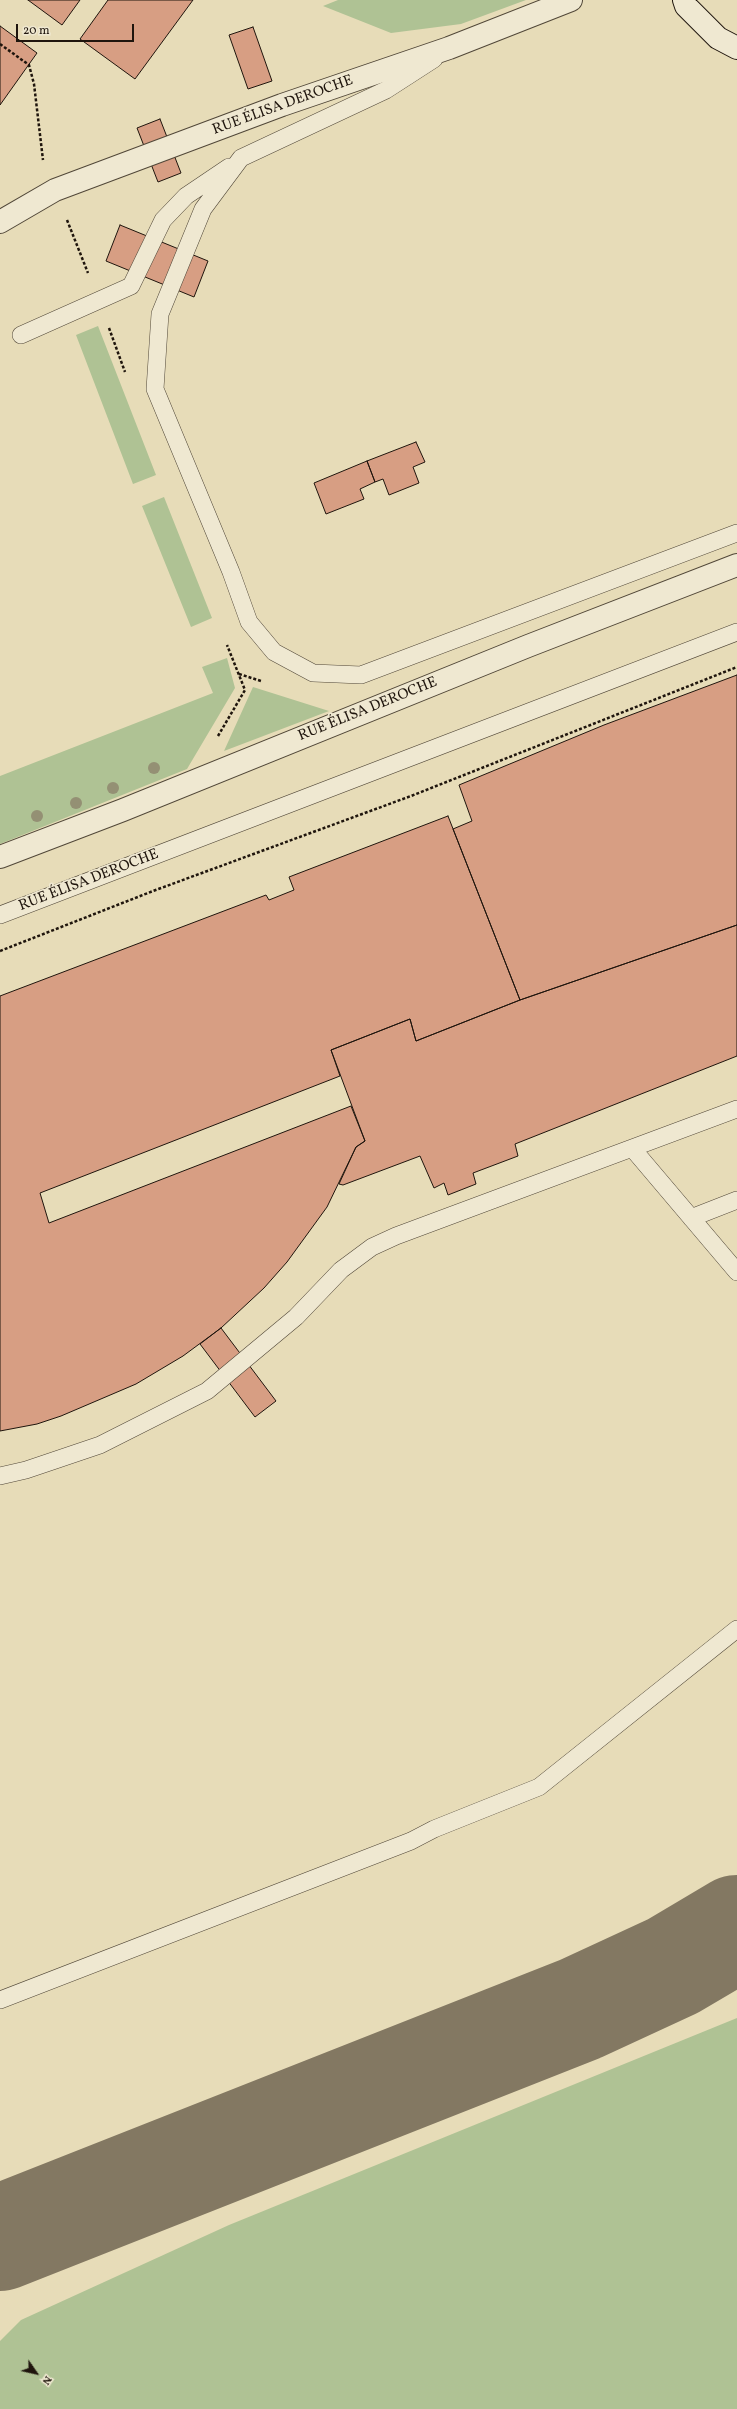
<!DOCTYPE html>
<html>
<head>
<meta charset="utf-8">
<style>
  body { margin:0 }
  #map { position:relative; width:737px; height:2409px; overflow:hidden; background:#e7dcb8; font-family:Vollkorn,serif }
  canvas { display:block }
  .north { position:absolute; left:16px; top:2353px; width:40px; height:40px; -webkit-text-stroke:3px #efe8d1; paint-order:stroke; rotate:124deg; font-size:11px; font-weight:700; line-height:16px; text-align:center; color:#1f150d }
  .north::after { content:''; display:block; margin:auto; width:14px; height:18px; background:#1f150d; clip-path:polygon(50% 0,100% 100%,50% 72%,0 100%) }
  .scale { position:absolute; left:16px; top:24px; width:118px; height:18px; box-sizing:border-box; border:2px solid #1f150d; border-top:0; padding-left:5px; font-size:12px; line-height:14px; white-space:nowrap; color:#1f150d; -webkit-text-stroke:3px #efe8d1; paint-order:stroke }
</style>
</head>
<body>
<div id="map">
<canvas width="737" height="2409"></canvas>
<div class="north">N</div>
<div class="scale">20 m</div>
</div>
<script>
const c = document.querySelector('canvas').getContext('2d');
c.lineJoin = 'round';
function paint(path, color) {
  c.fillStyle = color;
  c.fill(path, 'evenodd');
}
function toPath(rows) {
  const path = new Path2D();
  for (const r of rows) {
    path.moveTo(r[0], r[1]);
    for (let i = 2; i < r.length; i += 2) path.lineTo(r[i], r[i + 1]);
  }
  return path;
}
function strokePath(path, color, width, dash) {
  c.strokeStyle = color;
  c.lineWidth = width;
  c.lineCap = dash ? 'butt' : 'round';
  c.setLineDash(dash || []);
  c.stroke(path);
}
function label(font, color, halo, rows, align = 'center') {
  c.font = font + ' Vollkorn,serif';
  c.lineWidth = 3.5;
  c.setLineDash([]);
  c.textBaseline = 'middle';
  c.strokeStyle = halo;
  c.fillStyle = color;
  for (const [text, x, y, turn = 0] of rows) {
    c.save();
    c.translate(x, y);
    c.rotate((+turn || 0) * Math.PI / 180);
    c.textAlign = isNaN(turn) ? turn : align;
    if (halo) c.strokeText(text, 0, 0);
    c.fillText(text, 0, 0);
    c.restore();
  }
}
paint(toPath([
  [338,0,526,0,461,24,391,33,323,6],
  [98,326,156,475,133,484,76,335],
  [164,497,212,618,191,627,142,506],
  [227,658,235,688,187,769,0,844,0,776,213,693,202,667],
  [253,687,329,711,224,751],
  [737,2018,737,2409,0,2409,0,2341,21,2320,229,2225]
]), '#afc294');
strokePath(toPath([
  [0,2238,580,2009,673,1966,737,1928]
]), '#837862', 106);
const building = toPath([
  [28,0,80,0,62,25,28,0],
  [108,0,193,0,135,79,80,39,108,0],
  [0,26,37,53,0,105,0,26],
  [253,27,272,81,248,89,229,35,253,27],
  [160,119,181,173,158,182,137,128,160,119],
  [120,225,208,261,194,297,106,261,120,225],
  [416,442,425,462,413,467,419,483,389,495,383,479,375,482,367,461,416,442],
  [367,461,375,482,360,489,364,499,326,514,314,483,367,461],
  [737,675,737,925,520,1000,453,829,472,821,459,785,604,725,737,675],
  [448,816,520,1000,416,1041,410,1019,331,1050,340,1076,40,1193,49,1223,351,1106,365,1141,356,1147,327,1207,287,1262,264,1288,221,1328,183,1356,136,1384,61,1416,37,1424,0,1431,0,996,266,895,269,900,294,890,289,877,448,816],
  [737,925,737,1056,515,1144,518,1156,473,1173,476,1184,448,1195,444,1183,434,1188,420,1156,343,1185,339,1184,356,1147,365,1141,331,1050,410,1019,416,1041,520,1000,737,925],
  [221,1328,276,1401,255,1417,200,1344,221,1328]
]);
paint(building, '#d79e83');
strokePath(building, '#1f150d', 1);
const service = toPath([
  [434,59,386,90,241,158,203,209,160,314,155,389,231,572,249,622,274,652,313,673,361,675,737,533],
  [21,335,131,286,163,220,186,196,229,167],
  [0,915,737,632],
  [632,1148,737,1272],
  [691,1218,737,1200],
  [0,1476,26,1470,100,1445,207,1391,296,1317,341,1270,372,1247,396,1236,737,1109],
  [0,2000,411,1841,434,1829,539,1787,737,1629]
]);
const tertiary = toPath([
  [0,222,55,190,282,105,449,48,571,0],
  [0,857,123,810,528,646,737,565]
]);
const secondary = toPath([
  [684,0,686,6,718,38,737,48]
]);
strokePath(service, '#514738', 18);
strokePath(tertiary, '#514738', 24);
strokePath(secondary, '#1f150d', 24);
strokePath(toPath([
  [0,44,29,65,34,84,43,160],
  [67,220,88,273],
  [109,328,125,372],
  [239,674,261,681],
  [218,736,245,690,227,645],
  [0,951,153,891,411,796,737,667]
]), '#1f150d', 2.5, [3, 2]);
strokePath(service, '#efe8d1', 17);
strokePath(tertiary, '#efe8d1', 22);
strokePath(secondary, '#efe8d1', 22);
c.fillStyle = '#949074';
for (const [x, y] of [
  [154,768],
  [113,788],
  [76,803],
  [37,816]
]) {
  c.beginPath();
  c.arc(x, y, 6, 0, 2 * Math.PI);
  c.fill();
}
label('15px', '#1f150d', '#efe8d1', [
  ["RUE ÉLISA DEROCHE",283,106,-20],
  ["RUE ÉLISA DEROCHE",368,710,-22],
  ["RUE ÉLISA DEROCHE",89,881,-21]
]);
</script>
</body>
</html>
